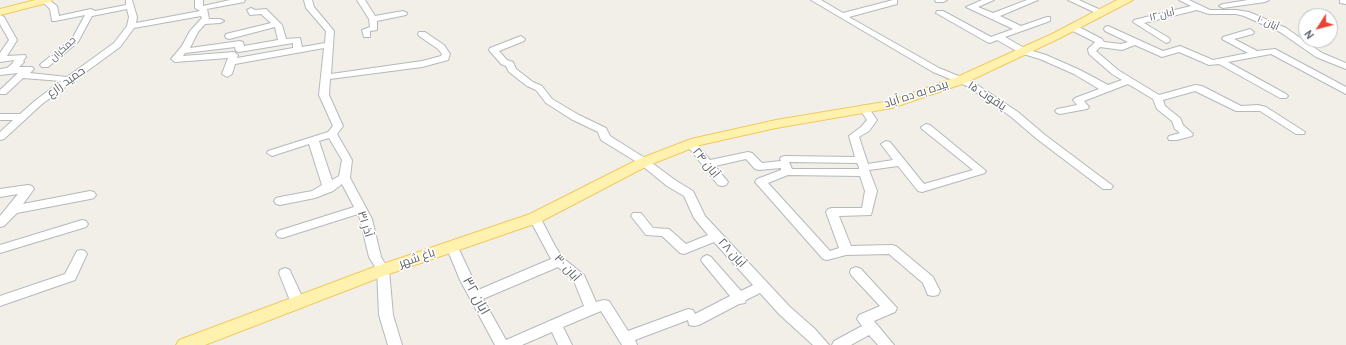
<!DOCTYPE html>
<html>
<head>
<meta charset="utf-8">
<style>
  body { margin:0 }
  #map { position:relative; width:1346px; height:345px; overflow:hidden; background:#f1efe8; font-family:Cabin,sans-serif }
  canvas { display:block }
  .north { position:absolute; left:1298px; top:8px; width:40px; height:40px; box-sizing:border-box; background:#fff; border:1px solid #bfc1c3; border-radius:50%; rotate:234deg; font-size:11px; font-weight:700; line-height:16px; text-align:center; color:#5f6368 }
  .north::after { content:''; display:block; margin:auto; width:14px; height:18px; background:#ea4335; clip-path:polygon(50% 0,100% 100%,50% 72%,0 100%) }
</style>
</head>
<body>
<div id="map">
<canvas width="1346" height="345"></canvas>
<div class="north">N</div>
</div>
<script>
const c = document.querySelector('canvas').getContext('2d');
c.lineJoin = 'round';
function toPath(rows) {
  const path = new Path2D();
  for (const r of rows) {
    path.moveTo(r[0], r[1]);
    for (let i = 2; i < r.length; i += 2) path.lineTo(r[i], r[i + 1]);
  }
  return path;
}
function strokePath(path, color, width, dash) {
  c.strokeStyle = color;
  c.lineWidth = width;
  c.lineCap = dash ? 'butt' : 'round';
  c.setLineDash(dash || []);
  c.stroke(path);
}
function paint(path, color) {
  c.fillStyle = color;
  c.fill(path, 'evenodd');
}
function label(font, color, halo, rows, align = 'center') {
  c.font = font + ' Cabin,Cairo,sans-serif';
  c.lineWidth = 3;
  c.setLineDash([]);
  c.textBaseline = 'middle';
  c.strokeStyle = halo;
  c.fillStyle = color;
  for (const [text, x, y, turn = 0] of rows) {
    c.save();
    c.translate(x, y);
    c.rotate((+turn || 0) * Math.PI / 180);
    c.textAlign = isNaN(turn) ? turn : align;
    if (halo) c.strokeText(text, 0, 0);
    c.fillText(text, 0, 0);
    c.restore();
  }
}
const minor = toPath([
  [41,0,49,0,57,6,59,16,91,9,95,11,126,5,126,0,132,0,137,17,136,23,200,11,195,8,195,0,203,0,203,6,230,0,245,0,244,2,207,9,209,19,220,19,224,21,220,23,205,24,198,32,190,48,240,41,243,42,244,46,278,40,275,27,229,39,226,38,225,36,226,34,271,23,261,14,250,15,247,10,251,8,255,10,266,9,282,25,286,39,300,38,302,47,325,43,326,31,306,8,304,0,312,0,314,7,334,31,331,74,422,61,441,56,442,54,438,49,419,36,418,34,419,32,425,32,444,45,450,54,448,60,422,67,330,79,329,95,343,126,337,134,352,160,350,178,372,219,381,257,389,270,393,315,402,345,388,345,379,315,377,270,369,257,360,219,358,214,282,238,278,237,276,234,278,231,354,207,342,184,333,191,315,198,280,205,276,204,274,201,276,198,280,197,312,191,322,185,309,144,272,156,267,153,268,151,328,132,333,126,319,95,324,48,235,64,232,74,227,77,222,74,228,58,175,62,171,59,182,46,190,31,202,18,201,16,134,28,120,47,42,104,4,139,0,140,0,132,13,120,0,120,0,114,20,114,36,100,61,81,23,78,6,94,0,94,0,90,18,73,0,75,0,69,7,68,13,63,14,60,0,62,0,53,9,40,0,24,0,15,4,17,17,40,7,56,25,55,26,57,23,61,24,62,19,67,32,67,34,69,30,73,67,77,114,43,127,26,129,17,127,9,92,16,78,42,48,67,42,67,40,65,42,63,72,39,85,15,55,21,52,21,50,9,41,0],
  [293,43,293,48,237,58,238,55,234,52,183,56,185,53,235,47,236,51,239,52,293,43],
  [329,138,342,160,339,176,332,180,319,141,329,138],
  [357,0,365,0,375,16,403,11,407,13,406,15,377,21,377,30,370,31,370,37,364,37,362,30,370,27,369,19,357,0],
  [811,0,821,0,843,13,893,0,897,0,897,4,849,17,939,68,973,82,1018,112,1045,135,1113,186,1111,189,1103,189,1037,139,1010,116,967,86,933,72,811,0],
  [935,0,947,0,943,2,936,2,935,0],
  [982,0,994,0,978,7,993,13,1027,0,1038,0,1000,16,1021,26,1047,17,1050,17,1050,21,1005,37,1026,49,1046,55,1080,70,1108,85,1122,80,1112,74,1089,54,1088,49,1095,42,1069,29,1068,27,1069,25,1075,25,1102,39,1104,42,1121,44,1128,42,1105,31,1104,29,1105,27,1108,26,1163,51,1180,46,1213,60,1248,53,1222,39,1223,37,1250,29,1254,32,1253,34,1234,39,1257,51,1275,49,1346,87,1346,94,1271,54,1228,62,1286,94,1288,96,1286,98,1280,98,1219,64,1209,65,1179,52,1162,57,1135,45,1122,50,1100,47,1096,51,1118,70,1159,95,1195,85,1202,86,1241,106,1258,105,1266,107,1305,132,1304,134,1296,134,1260,111,1236,111,1195,91,1163,100,1165,106,1180,118,1183,125,1193,134,1192,136,1177,140,1169,140,1168,138,1169,136,1180,133,1175,129,1172,121,1157,109,1153,99,1128,84,1084,101,1089,107,1087,109,1060,114,1057,113,1055,111,1057,109,1077,105,1073,100,1075,98,1099,89,1074,74,1040,59,1020,53,997,40,990,43,987,42,936,13,937,11,943,11,991,37,1013,29,966,7,982,0],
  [1068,0,1079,0,1105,12,1104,14,1098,14,1068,0],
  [1179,0,1189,0,1210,10,1236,10,1249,12,1286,28,1322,53,1346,63,1346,69,1316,57,1280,32,1244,16,1236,14,1209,14,1197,10,1144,23,1169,38,1170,40,1169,42,1166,43,1133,22,1134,20,1191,6,1179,0],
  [1248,0,1269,0,1265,2,1223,8,1219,6,1223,4,1248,0],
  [1340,0,1346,0,1346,4,1340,3,1340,0],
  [521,36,525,39,524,41,499,51,507,60,513,62,516,69,533,82,542,86,552,99,579,115,606,128,610,136,648,160,675,180,693,191,705,216,790,307,815,329,829,345,813,345,780,315,760,293,746,300,745,303,739,304,699,325,694,326,689,325,688,320,635,340,637,345,622,345,601,311,563,327,572,345,558,345,552,332,522,345,495,345,460,280,446,246,448,243,452,242,456,243,478,290,551,259,529,218,531,215,535,214,539,215,555,246,563,258,584,275,596,302,604,300,609,301,628,331,688,309,693,310,695,314,730,296,703,263,701,260,703,257,707,255,711,257,741,291,753,285,714,242,684,254,680,253,662,236,646,235,631,216,633,213,641,213,653,228,669,229,686,244,708,235,694,218,684,196,667,186,640,164,601,140,598,132,571,119,546,103,536,90,527,86,509,72,506,66,501,64,489,50,490,48,521,36],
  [558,267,574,281,584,306,506,340,483,299,558,267],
  [864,105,867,106,877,120,869,131,859,137,868,164,893,160,881,144,886,141,890,142,924,184,973,170,922,129,921,127,926,124,930,125,986,171,985,173,922,192,918,191,898,166,869,170,877,191,871,215,839,216,851,246,892,245,896,246,933,277,940,291,938,295,933,296,928,295,923,283,889,254,846,255,827,260,823,259,755,182,757,179,781,170,781,168,759,170,755,169,746,159,715,166,728,182,726,185,722,186,718,185,686,144,687,142,695,142,710,160,748,152,752,153,762,163,781,161,780,159,781,157,785,156,855,157,849,136,861,127,867,120,859,108,864,105],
  [789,162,857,163,859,167,859,169,792,169,789,162],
  [788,175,860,176,865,191,862,208,832,208,828,209,826,212,839,248,830,251,768,183,788,175],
  [28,185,32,186,34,189,23,204,90,191,94,192,96,195,94,198,90,199,17,213,4,226,0,227,0,216,18,194,0,197,0,189,28,185],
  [82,220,86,221,88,224,86,227,0,253,0,245,82,220],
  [81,250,85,251,87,254,75,280,0,306,0,296,65,274,77,251,81,250],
  [856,267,861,269,897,308,895,312,874,321,894,345,878,345,869,335,851,345,832,345,834,341,862,326,857,319,859,315,880,306,851,275,850,272,851,269,856,267],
  [285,268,290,270,291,273,305,303,303,307,298,308,293,307,291,303,279,273,280,270,285,268]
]);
const major = toPath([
  [35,0,52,0,51,2,0,15,0,9,35,0],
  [1117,0,1133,0,1060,38,965,83,892,108,776,128,700,145,649,165,540,222,389,274,205,345,176,345,179,340,377,266,530,214,639,159,691,139,776,120,890,101,957,77,1052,34,1117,0]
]);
strokePath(minor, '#b5b8bc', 2);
strokePath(major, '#f2c960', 2);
paint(minor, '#fff');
paint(major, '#fff2af');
label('10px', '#5f6368', '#fff', [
  ["آبان ۱۲",1162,15,-13],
  ["آبان ۱۰",1268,23,24],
  ["جمکران",63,49,-43]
]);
label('12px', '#5f6368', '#fff', [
  ["حمید زارع",66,82,-35],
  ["بیده به ده آباد",916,94,-18],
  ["یاقوت ۱۵",987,96,33],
  ["آبان ۲۴",706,163,51],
  ["آذر ۳۱",365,224,72],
  ["آبان ۲۸",732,253,48],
  ["باغ شهر",417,258,-19],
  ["آبان ۳۰",567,268,48]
]);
label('14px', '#5f6368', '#fff', [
  ["ابان ۳۲",476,296,61]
]);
</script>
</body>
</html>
